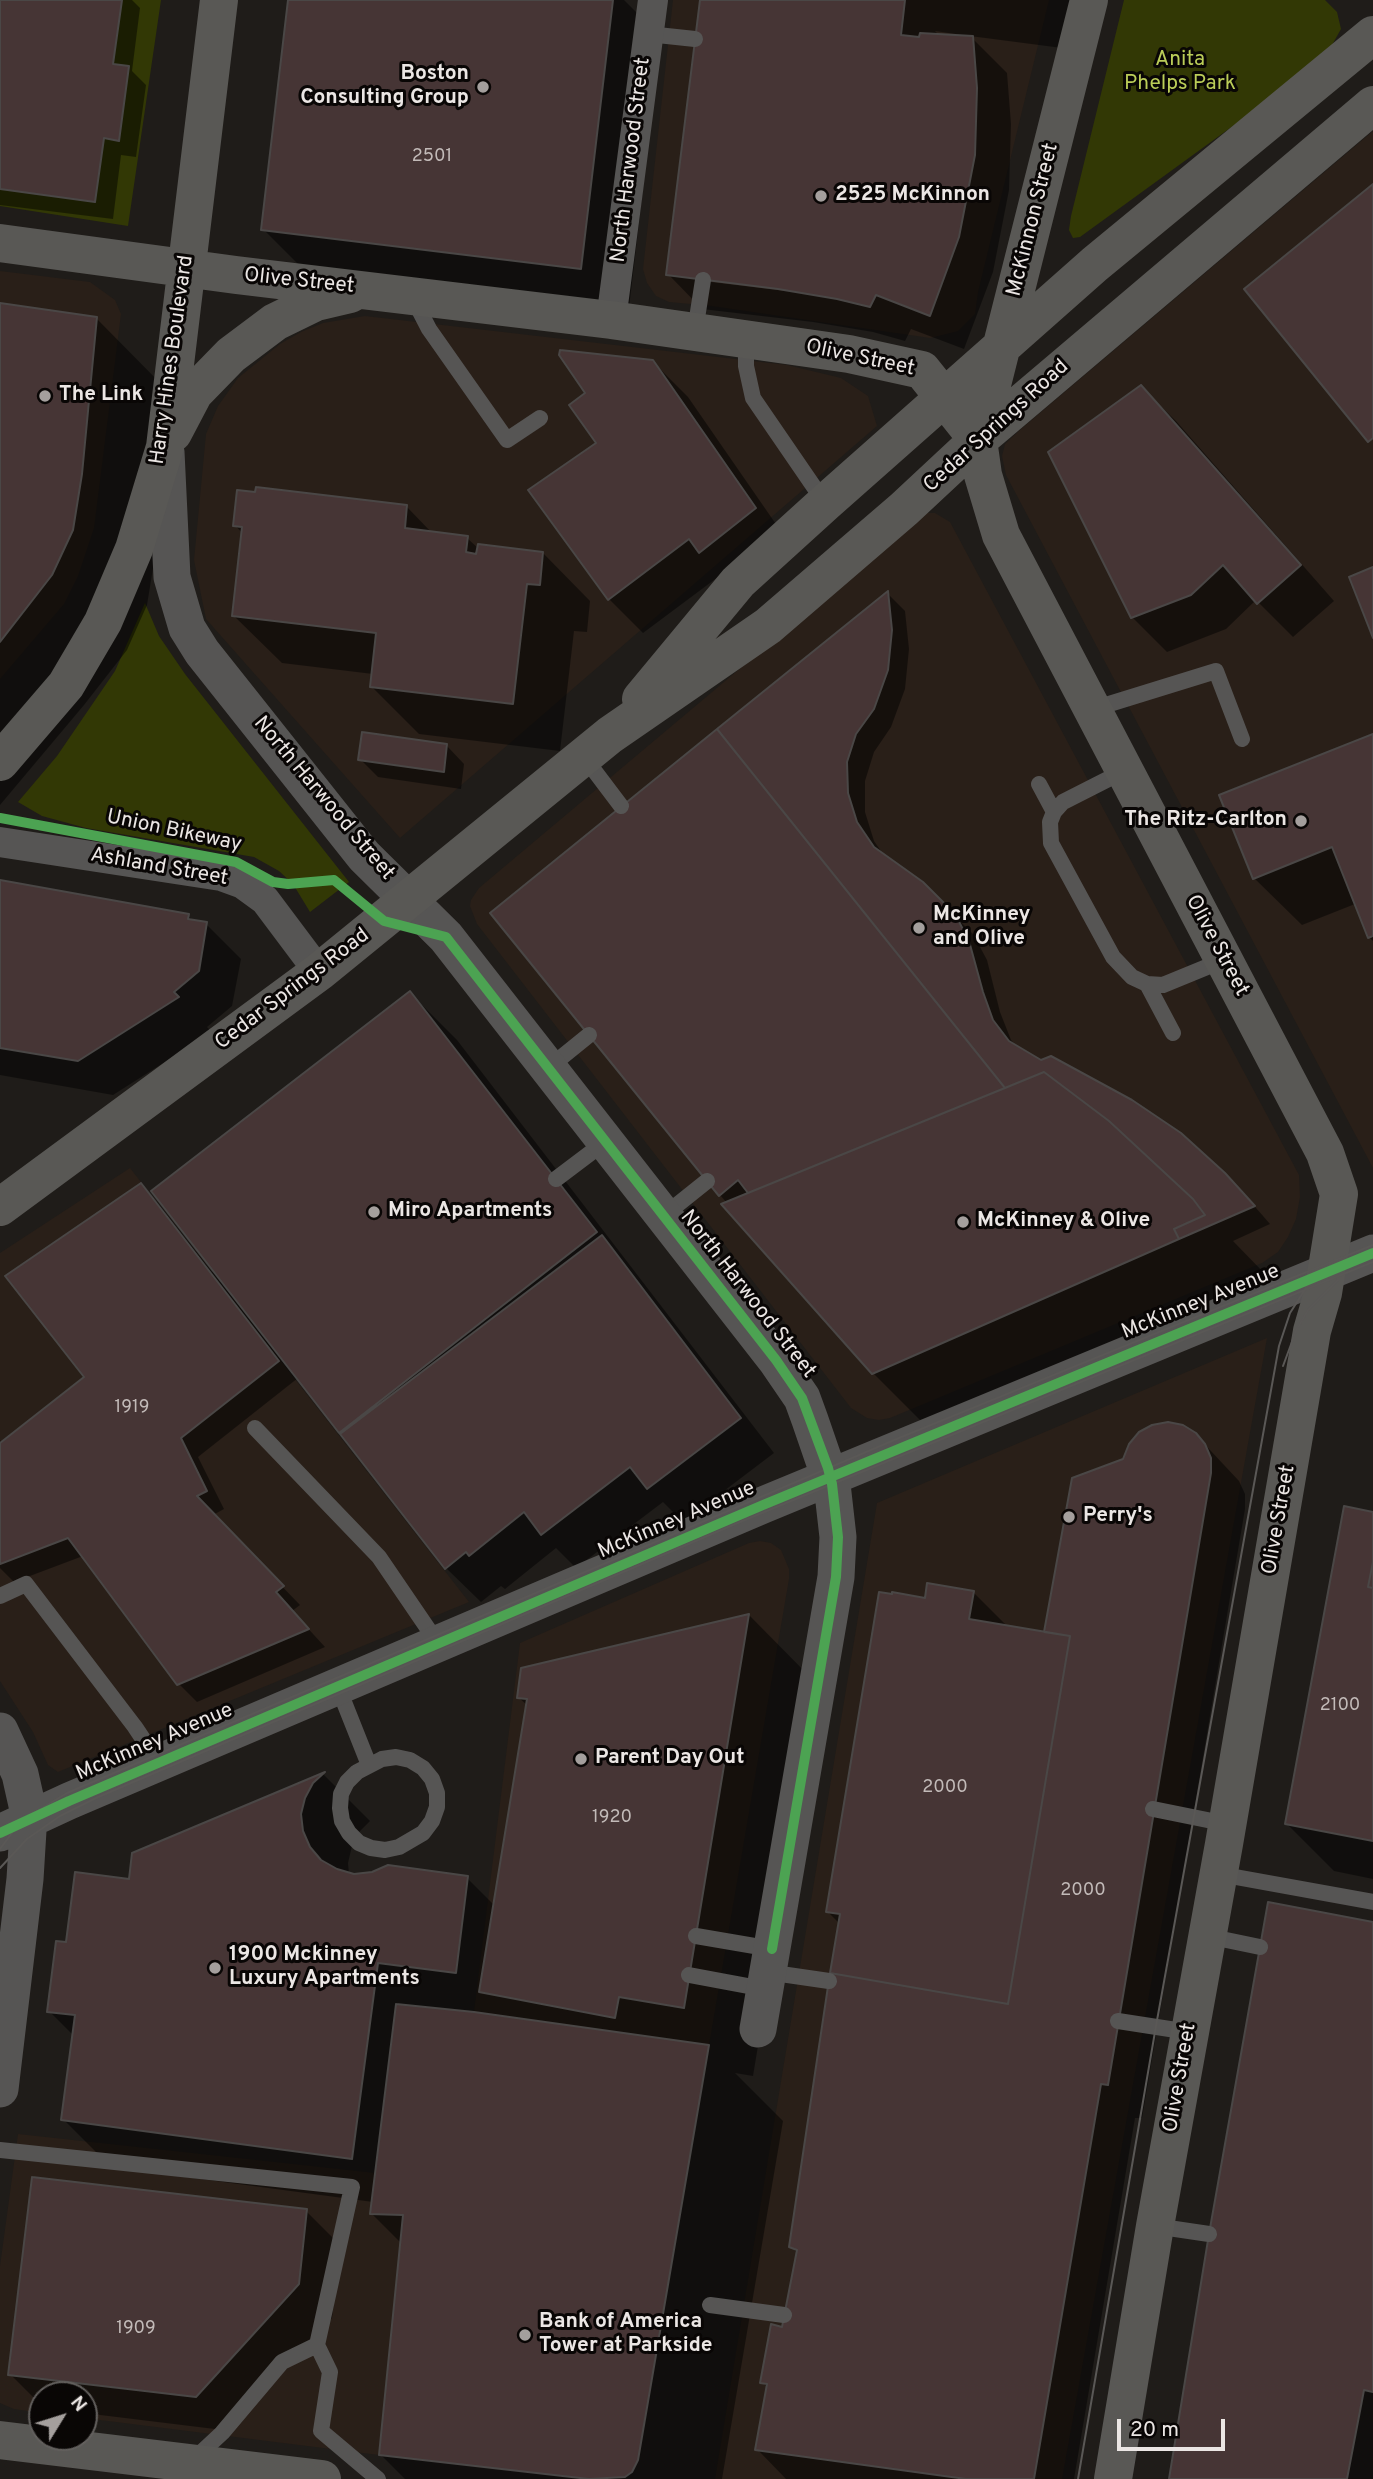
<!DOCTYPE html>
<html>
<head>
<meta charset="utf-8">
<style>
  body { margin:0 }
  #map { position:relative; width:1373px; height:2479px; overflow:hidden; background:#1f1c19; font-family:Overpass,sans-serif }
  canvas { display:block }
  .north { position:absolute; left:28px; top:2381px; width:70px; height:70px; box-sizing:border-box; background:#090605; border:2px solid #63605e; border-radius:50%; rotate:52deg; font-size:19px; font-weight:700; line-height:28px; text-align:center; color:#ebe6e4 }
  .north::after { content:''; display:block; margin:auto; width:24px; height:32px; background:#a49f9d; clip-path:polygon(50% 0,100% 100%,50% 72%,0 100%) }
  .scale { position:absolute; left:1117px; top:2419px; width:108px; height:32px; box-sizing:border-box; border:4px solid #ebe6e4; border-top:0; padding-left:9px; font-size:21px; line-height:24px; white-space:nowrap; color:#ebe6e4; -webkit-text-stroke:5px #090605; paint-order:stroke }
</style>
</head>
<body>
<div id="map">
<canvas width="1373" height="2479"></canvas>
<div class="north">N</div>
<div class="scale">20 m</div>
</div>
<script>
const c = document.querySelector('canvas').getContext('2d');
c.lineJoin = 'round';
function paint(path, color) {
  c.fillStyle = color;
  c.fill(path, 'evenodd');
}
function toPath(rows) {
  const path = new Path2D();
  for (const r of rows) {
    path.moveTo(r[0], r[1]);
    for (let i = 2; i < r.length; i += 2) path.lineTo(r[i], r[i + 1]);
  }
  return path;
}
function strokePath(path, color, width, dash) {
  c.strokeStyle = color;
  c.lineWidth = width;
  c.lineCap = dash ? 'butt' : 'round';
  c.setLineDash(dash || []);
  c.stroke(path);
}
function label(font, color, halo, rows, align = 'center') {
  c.font = font + ' Overpass,sans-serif';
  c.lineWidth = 6;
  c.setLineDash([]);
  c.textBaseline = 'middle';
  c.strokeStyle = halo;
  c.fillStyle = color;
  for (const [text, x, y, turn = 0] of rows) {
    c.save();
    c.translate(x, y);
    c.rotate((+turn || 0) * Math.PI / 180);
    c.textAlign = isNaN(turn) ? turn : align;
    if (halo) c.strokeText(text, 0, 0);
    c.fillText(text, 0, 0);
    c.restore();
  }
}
paint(toPath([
  [673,0,1049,0,978,292,975,314,958,331,930,338,712,306,669,302,656,296,647,283,643,269],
  [1373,131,1373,1168,1006,475,1002,456,1005,444,1021,429],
  [0,271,90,282,115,300,121,314,94,528,78,576,64,604,0,679],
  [365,316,787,365,841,378,868,396,877,426,400,838,206,619,194,560,206,434,218,406,238,378,280,344,301,332,323,323],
  [925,513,935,513,950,522,1299,1175,1300,1197,1296,1219,1288,1237,1278,1252,1262,1263,890,1418,879,1420,867,1418,851,1408,477,924,470,906,471,900,479,888],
  [130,1168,469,1602,58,1772,48,1765,33,1732,0,1681,0,1253],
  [1267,1338,1062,2479,715,2479,877,1503],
  [760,1541,771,1543,781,1550,789,1569,789,1579,709,2045,474,2012,520,1643,749,1543],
  [18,2134,375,2173,370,2214,403,2215,379,2455,84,2418,84,2395,42,2395,42,2413,14,2409,0,2403,0,2266]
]), '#291f18');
paint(toPath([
  [0,0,161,0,128,226,0,206],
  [1124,0,1325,0,1337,12,1341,29,1332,45,1248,115,1080,237,1073,238,1069,230,1071,216],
  [145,603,159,636,185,674,349,882,310,912,293,884,279,871,254,857,86,828,42,816,18,802,57,756,115,671]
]), '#323805');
paint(toPath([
  [0,0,132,0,140,8,132,71,146,85,136,157,121,155,113,219,0,205],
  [291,0,624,0,661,37,628,316,311,277,263,229],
  [702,0,1074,0,1062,48,970,36,1007,73,1011,124,1009,190,993,272,964,349,911,329,905,341,873,332,813,322,702,309,668,274],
  [935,31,962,35,961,37,940,36],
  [703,278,786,288,786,291,703,281],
  [0,305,97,319,171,394,156,550,147,605,127,650,84,705,0,805],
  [653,362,688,397,789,543,722,574,643,633,609,599,598,444,588,393],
  [1141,387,1176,421,1334,601,1293,637,1256,600,1226,629,1167,652,1132,617],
  [407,507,433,534,467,538,479,549,543,553,590,601,587,632,574,631,560,751,419,734,372,687,373,674,282,663,234,616,243,534,235,525],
  [888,594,905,611,909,649,905,689,891,727,874,752,865,781,865,812,874,841,885,857,922,884,973,934,987,960,1000,1012,1011,1040,1017,1047,1224,1174,1243,1193,1270,1224,1233,1241,1266,1275,1277,1290,947,1447,873,1373,720,1195],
  [1373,735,1373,941,1369,937,1355,904,1302,925,1254,878],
  [447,746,464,764,461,789,378,777,360,759],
  [0,881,188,916,195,922,206,924,241,959,232,1006,207,1027,212,1032,113,1095,0,1075],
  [410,993,457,1040,774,1453,683,1522,663,1502,576,1568,556,1548,505,1589,501,1586,481,1602,446,1568,298,1378,198,1457,224,1509,213,1515,300,1605,292,1611,325,1647,197,1702,179,1684,83,1556,14,1582,0,1568,0,1440,2,1443,86,1378,140,1186,158,1203,212,1272],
  [1195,1434,1239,1481,1245,1494,1245,1509,1142,2118,1135,2118,1074,2479,786,2479,757,2449,768,2388,762,2382,783,2329,798,2254,791,2246,840,1924,827,1911,926,1600,973,1592,1008,1627,1046,1633],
  [1373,1513,1373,1879,1334,1871,1287,1824],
  [749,1615,818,1685,753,2076,735,2073,783,2121,722,2479,405,2479,380,2454,401,2243,372,2214,373,2202,111,2167,63,2119,74,2036,49,2011,68,1944,131,1881,134,1854,323,1774,370,1821,360,1831,352,1846,348,1863,349,1874,467,1878,495,1906,528,1706,518,1697,523,1669],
  [1373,1923,1373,2479,1171,2479],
  [306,2211,341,2246,332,2318,231,2431,84,2413,84,2395,42,2395,42,2406,10,2374]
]), '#0007');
const building = toPath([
  [0,0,122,0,113,64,129,66,119,141,104,138,95,202,0,189,0,0],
  [288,0,613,0,581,269,261,230,288,0],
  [700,0,905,0,901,35,919,37,920,33,973,36,977,88,975,155,959,237,930,316,876,295,870,307,837,299,778,289,666,275,700,0],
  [1373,184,1373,438,1368,442,1244,289,1373,184],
  [0,303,97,317,82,474,73,530,52,575,0,642,0,303],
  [560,350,653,360,756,508,699,553,689,539,608,600,528,490,596,443,569,405,585,393,559,355,560,350],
  [1141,385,1301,565,1257,604,1223,565,1191,595,1131,618,1048,452,1141,385],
  [256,487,407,505,405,528,468,536,466,552,476,554,478,544,543,552,540,585,527,584,513,704,370,687,376,633,232,616,242,527,233,526,237,490,255,492,256,487],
  [1373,567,1373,638,1349,577,1373,567],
  [888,591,892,630,888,670,874,709,856,734,847,762,848,793,857,822,874,847,923,882,955,914,969,941,983,992,993,1020,1009,1041,1041,1060,1051,1056,1132,1100,1181,1133,1225,1173,1255,1206,1179,1239,1174,1229,1205,1215,1193,1199,1109,1121,1044,1072,1005,1088,717,729,888,591],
  [717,729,1005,1088,748,1193,738,1180,719,1196,490,913,717,729],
  [362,732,447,744,444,772,358,760,362,732],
  [1373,734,1373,936,1368,938,1332,847,1253,879,1219,795,1373,734],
  [0,880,189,914,188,919,207,922,199,971,174,992,179,997,78,1061,0,1048,0,880],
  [410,991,597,1232,339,1433,151,1191,410,991],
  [1044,1072,1109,1121,1193,1199,1205,1215,1174,1229,1179,1239,872,1374,721,1204,1044,1072],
  [141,1183,279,1361,181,1438,207,1491,197,1496,284,1586,276,1592,309,1629,177,1685,68,1538,0,1564,0,1443,84,1377,5,1276,141,1183],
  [602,1235,741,1418,647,1489,630,1467,541,1535,524,1512,469,1556,466,1552,445,1569,340,1434,602,1235],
  [1168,1422,1183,1425,1196,1433,1205,1444,1211,1458,1211,1473,1108,2085,1101,2084,1034,2479,966,2479,755,2450,767,2384,760,2383,771,2324,782,2327,797,2250,789,2247,830,1973,1008,2004,1070,1636,1044,1632,1072,1478,1123,1459,1129,1444,1139,1432,1152,1425,1168,1422],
  [1344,1506,1373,1512,1373,1562,1368,1587,1373,1588,1373,1841,1285,1824,1344,1506],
  [1373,1562,1373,1588,1368,1587,1373,1562],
  [927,1583,974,1591,969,1619,1070,1636,1008,2004,830,1973,840,1914,826,1912,879,1592,892,1594,892,1592,925,1598,927,1583],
  [749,1614,684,2008,619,1997,615,2018,479,1992,527,1699,517,1698,521,1668,749,1614],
  [325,1772,313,1783,305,1798,301,1814,303,1831,310,1847,321,1860,337,1869,354,1874,372,1872,388,1865,468,1876,456,1973,378,1963,352,2159,61,2120,75,2015,47,2012,56,1941,66,1942,75,1872,129,1879,132,1853,325,1772],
  [1268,1902,1373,1922,1373,2392,1364,2390,1347,2479,1169,2479,1209,2234,1268,1902],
  [396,2004,474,2012,709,2045,638,2460,632,2472,625,2477,589,2479,379,2455,403,2215,370,2214,396,2004],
  [32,2177,307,2209,299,2284,196,2397,8,2375,32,2177]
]);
paint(building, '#463535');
strokePath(building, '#4a4746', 2);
strokePath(toPath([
  [648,34,695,39],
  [413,298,429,329,507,440,540,418],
  [695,331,703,280],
  [746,338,746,366,753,398,825,503],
  [1093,709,1216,671,1242,739],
  [584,757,621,806],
  [1124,771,1063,802,1054,812,1050,822,1051,843,1113,957,1132,977,1147,984,1163,985,1224,960],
  [1039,784,1054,812],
  [1147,984,1173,1033],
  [547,1069,589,1035],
  [556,1179,605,1142],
  [662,1217,707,1181],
  [255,1428,379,1557,439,1645],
  [0,1596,26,1584,135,1727,159,1763],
  [338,1687,369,1765],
  [396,1757,410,1760,423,1768,432,1779,437,1793,437,1807,432,1821,423,1833,399,1847,385,1850,371,1848,359,1843,349,1833,342,1821,340,1808,341,1794,347,1782,357,1772,382,1759,396,1757],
  [1153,1809,1227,1824],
  [1219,1874,1373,1902],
  [696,1936,772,1949],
  [1207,1936,1260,1947],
  [767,1972,829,1981],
  [689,1975,764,1989],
  [1118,2021,1189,2032],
  [0,2150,352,2187,317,2345,330,2372,321,2431,378,2479],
  [1155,2226,1209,2234],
  [710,2305,784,2315],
  [192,2461,222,2433,282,2362,317,2345]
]), '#565554', 16);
strokePath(toPath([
  [611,320,653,0],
  [0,842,221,876,243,884,265,900,319,972]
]), '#565554', 30);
strokePath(toPath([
  [166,452,172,577,187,628,202,652,364,856,446,937,776,1360,802,1398,810,1420,832,1484,838,1537,836,1577,758,2029],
  [0,1731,20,1774,29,1814,25,1879,0,2089],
  [0,1833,69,1801,763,1505,1373,1253]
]), '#565554', 37);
strokePath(toPath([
  [0,243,236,275,611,320,849,354,922,370,978,440,983,475,1001,535,1325,1153,1339,1194,1323,1293,1312,1331,1224,1844,1155,2226,1113,2479],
  [173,433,194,393,231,355,275,322,316,302,350,294],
  [978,440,1089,0],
  [641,699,738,582,825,503,1095,264,1373,35],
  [0,762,66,685,103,622,134,549,165,447,219,0],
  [0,1207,319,972,610,735,768,626,904,509,978,440,1373,105],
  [0,2440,322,2479]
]), '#595855', 38);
strokePath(toPath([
  [1283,1366,1296,1331,1308,1310,1338,1280],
  [0,1849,21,1821,67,1793,899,1438,1373,1245],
  [0,1868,27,1839,60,1816,96,1798,740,1522,1373,1262],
  [1078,2479,1156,2026,1279,1346,1290,1313,1306,1288]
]), '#5a5856', 2);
strokePath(toPath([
  [0,818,236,862,273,882,288,884,334,880,384,921,446,937,776,1360,802,1398,828,1468,832,1484,838,1537,836,1577,772,1949],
  [0,1833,69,1801,763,1505,1373,1253]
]), '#4ca352', 10);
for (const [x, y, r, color] of [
  [483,87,7,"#a49f9d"],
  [821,196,7,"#a49f9d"],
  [45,396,7,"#a49f9d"],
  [1301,821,7,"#a49f9d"],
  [919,928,7,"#a49f9d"],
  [374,1212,7,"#a49f9d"],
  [963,1222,7,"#a49f9d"],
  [1069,1517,7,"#a49f9d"],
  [581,1759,7,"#a49f9d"],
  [215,1968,7,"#a49f9d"],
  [525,2335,7,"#a49f9d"]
]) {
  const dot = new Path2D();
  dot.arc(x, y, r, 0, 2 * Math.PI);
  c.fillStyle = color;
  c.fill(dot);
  strokePath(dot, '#090605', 2.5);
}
label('18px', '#c2bab8', null, [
  ["2501",432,157],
  ["1919",132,1408],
  ["2100",1340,1706],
  ["2000",945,1788],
  ["1920",612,1818],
  ["2000",1083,1891],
  ["1909",136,2329]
]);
label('21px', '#bbcd58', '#090605', [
  ["Anita",1180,61],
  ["Phelps Park",1180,85]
]);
label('bold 21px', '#ebe6e4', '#090605', [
  ["Boston",469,75,"right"],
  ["Consulting Group",469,99,"right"],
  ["2525 McKinnon",835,196],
  ["The Link",59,396],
  ["The Ritz-Carlton",1287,821,"right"],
  ["McKinney",933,916],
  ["and Olive",933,940],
  ["Miro Apartments",388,1212],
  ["McKinney & Olive",977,1222],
  ["Perry's",1083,1517],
  ["Parent Day Out",595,1759],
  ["1900 Mckinney",229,1956],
  ["Luxury Apartments",229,1980],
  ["Bank of America",539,2323],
  ["Tower at Parkside",539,2347]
], 'left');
label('21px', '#ebe6e4', '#090605', [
  ["North Harwood Street",632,160,-83],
  ["McKinnon Street",1034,220,-76],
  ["Olive Street",299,282,6],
  ["Olive Street",860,359,12],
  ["Harry Hines Boulevard",173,360,-82],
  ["Cedar Springs Road",997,427,-42],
  ["North Harwood Street",323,799,50],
  ["Union Bikeway",174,832,12],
  ["Ashland Street",159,868,10],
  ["Olive Street",1216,946,62],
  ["Cedar Springs Road",293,990,-37],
  ["North Harwood Street",747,1295,52],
  ["McKinney Avenue",1201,1303,-22],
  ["Olive Street",1280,1520,-80],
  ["McKinney Avenue",677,1521,-23],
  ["McKinney Avenue",155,1743,-23],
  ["Olive Street",1181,2078,-80]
]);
</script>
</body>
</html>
